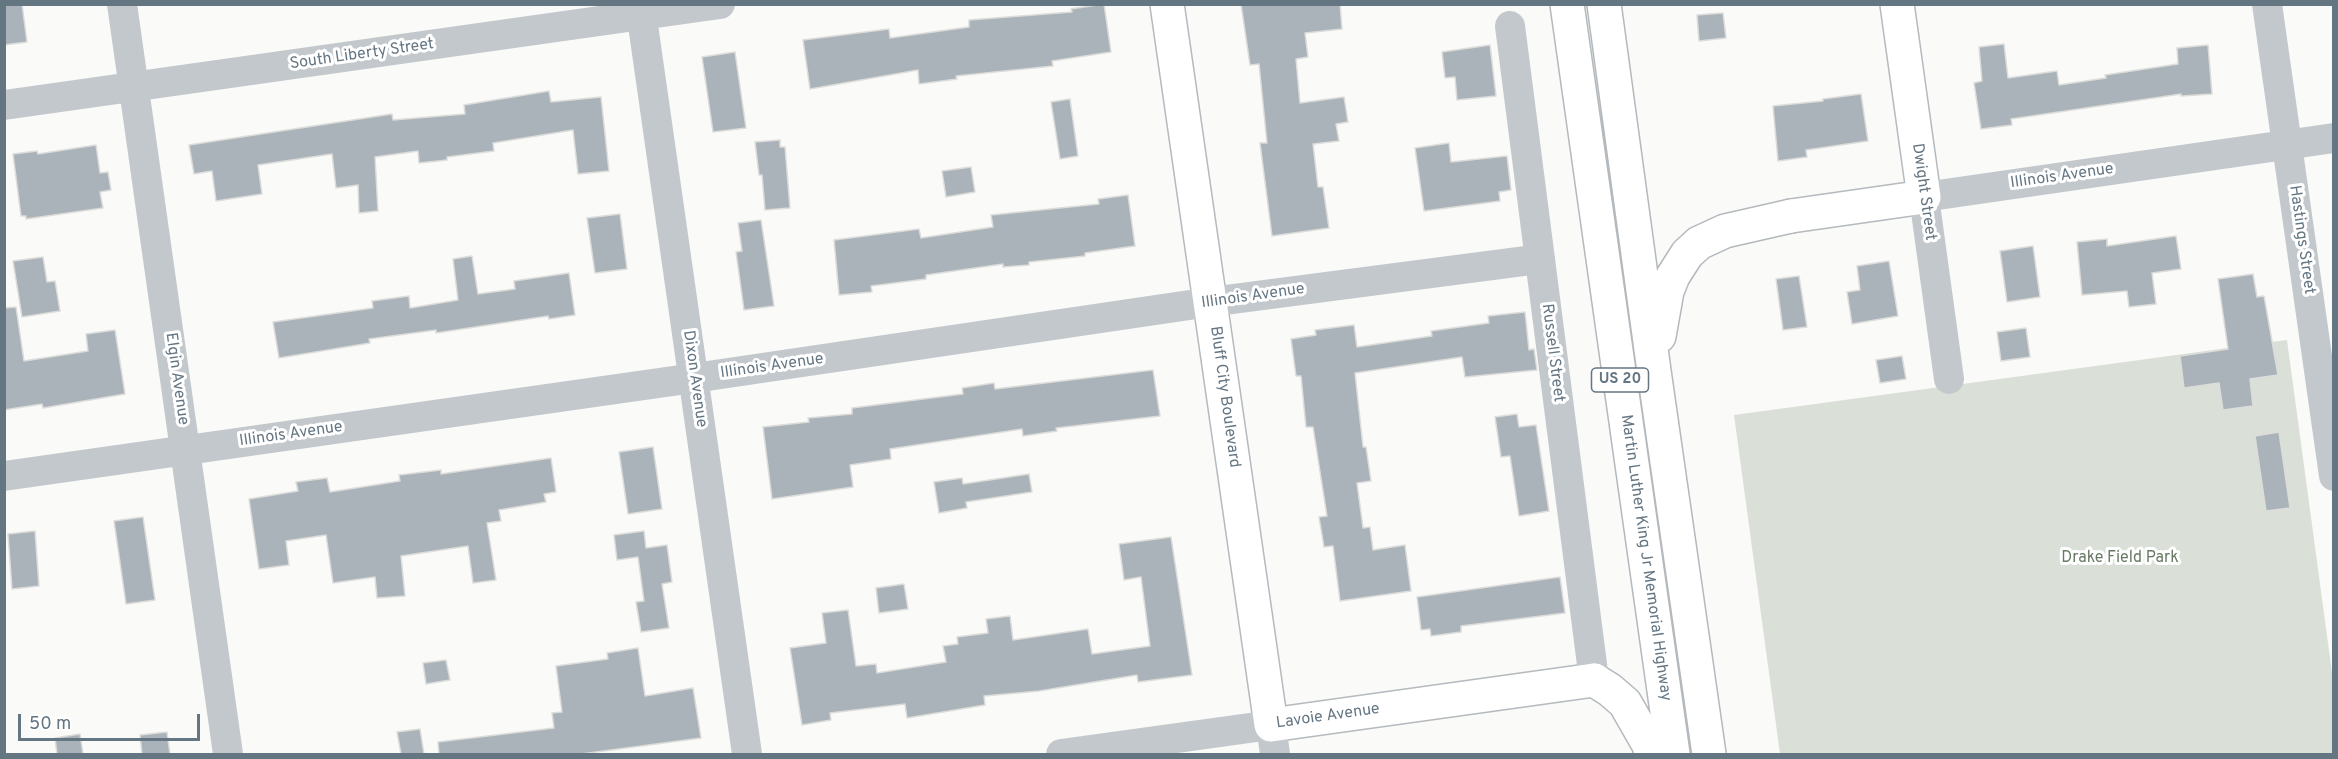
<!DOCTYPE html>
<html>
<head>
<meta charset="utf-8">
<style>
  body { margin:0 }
  #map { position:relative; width:2338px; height:759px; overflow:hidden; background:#fafaf8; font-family:Overpass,sans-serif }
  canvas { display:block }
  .frame { position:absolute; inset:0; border:6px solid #657683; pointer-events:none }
  .scale { position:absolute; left:18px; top:714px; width:182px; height:27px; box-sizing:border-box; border:3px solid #657683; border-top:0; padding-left:8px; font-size:18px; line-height:21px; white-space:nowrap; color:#657683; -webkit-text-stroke:4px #fff; paint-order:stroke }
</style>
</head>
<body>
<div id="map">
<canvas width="2338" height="759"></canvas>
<div class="frame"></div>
<div class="scale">50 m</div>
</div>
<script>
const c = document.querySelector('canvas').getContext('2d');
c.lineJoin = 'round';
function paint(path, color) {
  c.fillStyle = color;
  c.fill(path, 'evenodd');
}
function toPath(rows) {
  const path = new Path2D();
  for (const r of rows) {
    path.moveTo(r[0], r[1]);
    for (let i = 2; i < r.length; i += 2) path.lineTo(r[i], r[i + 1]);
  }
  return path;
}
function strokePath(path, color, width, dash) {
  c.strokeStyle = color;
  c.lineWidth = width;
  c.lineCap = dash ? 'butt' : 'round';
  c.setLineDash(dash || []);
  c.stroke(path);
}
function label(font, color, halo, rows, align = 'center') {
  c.font = font + ' Overpass,sans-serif';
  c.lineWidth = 6;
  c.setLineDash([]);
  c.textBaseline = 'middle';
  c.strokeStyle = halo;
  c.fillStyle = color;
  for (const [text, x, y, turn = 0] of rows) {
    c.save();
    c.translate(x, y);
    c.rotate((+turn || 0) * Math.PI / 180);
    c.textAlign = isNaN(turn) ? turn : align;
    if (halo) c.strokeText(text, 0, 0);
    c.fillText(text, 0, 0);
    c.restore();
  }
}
paint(toPath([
  [2287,340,2333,680,2333,754,1780,754,1734,415]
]), '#dadfd7');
const building = toPath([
  [4,4,22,4,27,42,4,45,4,4],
  [1104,4,1111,52,1052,61,1053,66,956,76,957,79,919,84,918,70,810,89,803,40,889,29,890,38,969,27,969,20,1072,12,1071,9,1104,4],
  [1241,4,1340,4,1342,29,1305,33,1308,57,1296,59,1300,103,1344,97,1348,122,1336,124,1339,141,1313,144,1318,187,1323,187,1329,228,1272,236,1260,143,1267,143,1259,64,1250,65,1241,4],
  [1723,13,1726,38,1699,41,1697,15,1723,13],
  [2004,44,2008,78,2057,71,2059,85,2106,78,2105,75,2178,64,2177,48,2208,45,2212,94,2181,96,2181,94,2011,119,2012,125,1981,129,1974,83,1982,81,1979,47,2004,44],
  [1490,45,1496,96,1457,100,1455,77,1445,78,1442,52,1490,45],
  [735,52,746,128,713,132,702,57,735,52],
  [549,91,551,102,601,97,609,171,578,174,573,130,493,143,494,151,447,157,447,160,419,163,418,151,375,157,378,211,359,213,358,185,336,188,332,154,258,165,262,194,216,201,212,171,194,174,189,145,392,114,393,120,465,114,464,105,549,91],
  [1861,94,1868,141,1806,150,1807,157,1778,161,1773,106,1823,101,1823,99,1861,94],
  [1070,99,1078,156,1060,159,1051,102,1070,99],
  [780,140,780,147,785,147,790,208,765,210,762,175,759,175,755,142,780,140],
  [1449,143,1451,162,1507,156,1511,190,1499,192,1500,201,1424,211,1415,148,1449,143],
  [96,145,100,173,108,172,111,190,100,192,103,208,26,219,26,216,21,216,13,154,37,151,38,154,96,145],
  [971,167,975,192,946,197,942,171,971,167],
  [1128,195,1135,246,1085,253,1085,256,1029,262,1029,265,1003,267,1003,264,926,275,926,279,871,286,872,292,839,295,834,240,919,229,921,238,993,227,991,215,1099,204,1098,199,1128,195],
  [620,214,627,269,595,273,587,218,620,214],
  [761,220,774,306,744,310,736,252,742,251,738,223,761,220],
  [2176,236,2181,269,2152,273,2156,304,2129,307,2127,291,2082,295,2077,242,2107,239,2107,246,2176,236],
  [2033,246,2040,297,2007,302,2000,251,2033,246],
  [472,256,478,294,515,289,514,281,569,273,575,315,549,319,548,316,436,333,436,330,369,339,370,343,279,358,273,322,373,308,372,301,409,296,410,308,458,300,453,259,472,256],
  [43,257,47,282,55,281,60,311,22,317,13,261,43,257],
  [1889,261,1898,316,1852,324,1847,292,1860,290,1857,266,1889,261],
  [2253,274,2257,297,2264,296,2278,375,2250,379,2253,406,2223,410,2219,383,2184,388,2180,356,2228,349,2218,279,2253,274],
  [1799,276,1807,327,1783,330,1776,279,1799,276],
  [16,307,24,361,88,351,86,334,115,330,125,394,43,408,42,404,4,410,4,308,16,307],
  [1525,312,1529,350,1534,349,1537,370,1465,377,1462,357,1355,373,1363,447,1366,447,1371,481,1357,483,1363,528,1370,527,1373,550,1405,545,1411,591,1340,601,1333,546,1324,547,1319,517,1327,516,1313,427,1306,427,1301,376,1296,376,1291,339,1316,335,1315,330,1354,325,1357,347,1432,336,1431,331,1489,323,1488,316,1525,312],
  [2026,328,2030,357,2001,361,1997,332,2026,328],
  [1902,356,1906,379,1880,383,1876,360,1902,356],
  [1153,370,1160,416,1056,428,1057,431,1023,436,1022,429,890,449,891,459,850,465,853,487,772,499,763,427,809,422,808,418,852,414,852,408,963,394,962,388,994,383,995,389,1153,370],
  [1517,414,1519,427,1536,425,1549,511,1519,516,1510,456,1501,457,1495,417,1517,414],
  [2279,432,2290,508,2266,511,2255,436,2279,432],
  [653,447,662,509,628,514,619,452,653,447],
  [551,458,556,492,544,494,546,502,499,510,501,521,487,523,496,580,473,583,468,546,401,556,405,596,377,598,375,577,333,583,326,535,286,541,289,565,259,569,249,499,298,491,296,482,327,478,330,492,400,481,399,475,441,470,441,474,551,458],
  [1029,474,1032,492,966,502,967,508,939,513,934,482,962,478,963,484,1029,474],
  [143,517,155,600,126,604,114,521,143,517],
  [35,531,39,586,12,589,8,534,35,531],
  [644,531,646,548,667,545,672,582,662,584,669,628,641,632,636,602,644,601,638,557,617,560,614,535,644,531],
  [1171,537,1192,675,1138,682,1137,675,1039,691,984,696,985,705,907,718,905,704,830,713,831,720,802,725,790,648,826,643,822,613,848,610,856,666,876,664,877,673,946,662,943,646,958,644,957,637,988,633,986,619,1010,616,1013,640,1088,629,1092,654,1150,646,1141,577,1124,580,1119,544,1171,537],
  [1560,577,1565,613,1461,626,1461,632,1431,636,1430,629,1421,630,1417,597,1560,577],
  [904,584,908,609,879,613,876,588,904,584],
  [638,648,645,696,693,688,701,738,581,754,439,754,438,742,554,728,552,713,562,712,556,666,608,659,607,653,638,648],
  [446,660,450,680,426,684,423,663,446,660],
  [420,729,424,754,401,754,397,732,420,729],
  [167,732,170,754,142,754,140,735,167,732],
  [80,734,83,754,57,754,55,738,80,734]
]);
paint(building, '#aab3b9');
strokePath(building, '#dcdcda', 1.5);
const major = toPath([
  [1167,4,1271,725,1594,680],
  [1791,216,1924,197,1897,4]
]);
const highway = toPath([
  [1567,4,1673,754],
  [1604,4,1654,371,1709,754],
  [1659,336,1667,291,1673,276,1687,254,1699,243,1725,231,1791,216],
  [1594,680,1610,690,1625,703,1649,745,1651,754]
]);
strokePath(major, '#b5babe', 36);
strokePath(highway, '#b4b9bd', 36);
strokePath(toPath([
  [122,4,228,754],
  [640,4,747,754],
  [2267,4,2334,476],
  [1510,26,1594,680],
  [4,105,720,4],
  [1949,379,1924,197,2334,138],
  [4,476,694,378,1210,302,1540,259],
  [1061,754,1271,725,1275,754]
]), '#c3c8cc', 30);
strokePath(major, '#fff', 33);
strokePath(highway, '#fff', 33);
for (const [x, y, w] of [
  [1620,380,57]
]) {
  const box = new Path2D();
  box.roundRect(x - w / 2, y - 12, w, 24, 4.5);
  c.fillStyle = '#fff';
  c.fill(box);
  strokePath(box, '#657683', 1.5);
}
label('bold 15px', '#657683', null, [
  ["US 20",1620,380]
]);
label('16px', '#657683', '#fff', [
  ["South Liberty Street",362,55,-8],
  ["Illinois Avenue",2062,177,-8],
  ["Dwight Street",1923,192,82],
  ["Hastings Street",2301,240,82],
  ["Illinois Avenue",1253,297,-8],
  ["Russell Street",1552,353,83],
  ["Illinois Avenue",772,367,-8],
  ["Elgin Avenue",176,379,82],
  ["Dixon Avenue",694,379,82],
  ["Bluff City Boulevard",1224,397,82],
  ["Illinois Avenue",291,435,-8],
  ["Martin Luther King Jr Memorial Highway",1645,558,82],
  ["Lavoie Avenue",1328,717,-8]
]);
label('16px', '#687a64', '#fff', [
  ["Drake Field Park",2120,559]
]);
</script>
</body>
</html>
